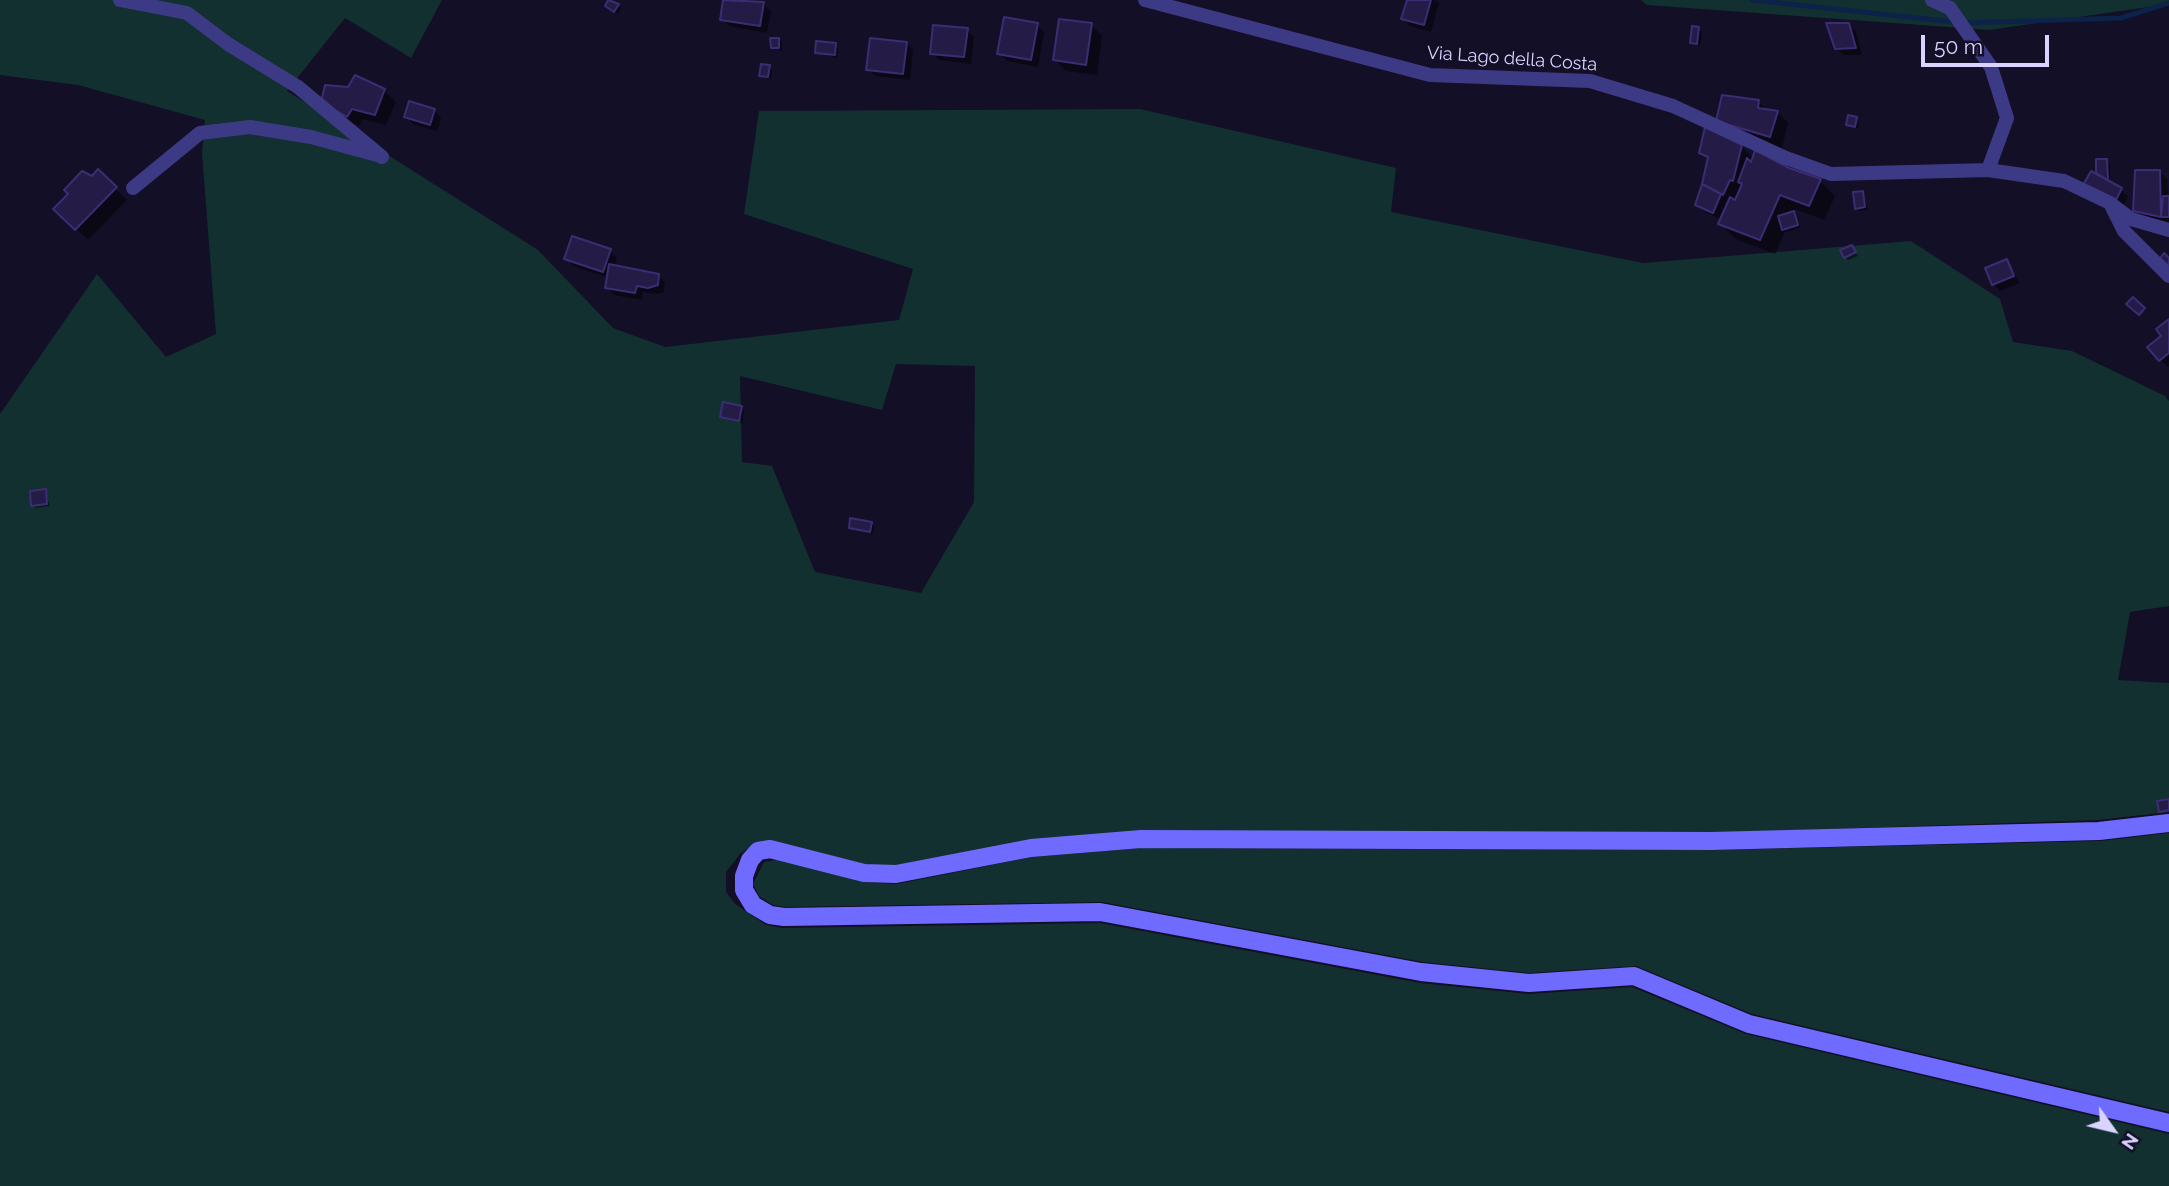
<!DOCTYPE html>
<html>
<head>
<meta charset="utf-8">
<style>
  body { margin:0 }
  #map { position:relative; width:2169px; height:1186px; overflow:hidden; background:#130f26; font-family:Raleway,sans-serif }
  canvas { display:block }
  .north { position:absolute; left:2078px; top:1095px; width:70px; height:70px; -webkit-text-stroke:5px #130f26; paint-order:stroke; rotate:124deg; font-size:19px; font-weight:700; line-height:28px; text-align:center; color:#d9d4ff }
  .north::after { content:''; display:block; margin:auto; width:24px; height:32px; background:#d9d4ff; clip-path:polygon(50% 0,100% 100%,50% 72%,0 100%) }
  .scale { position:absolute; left:1921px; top:35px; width:128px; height:32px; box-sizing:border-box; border:4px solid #d9d4ff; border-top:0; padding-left:9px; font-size:21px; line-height:24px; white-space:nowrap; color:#d9d4ff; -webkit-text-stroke:5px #130f26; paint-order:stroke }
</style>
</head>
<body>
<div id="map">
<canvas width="2169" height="1186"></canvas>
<div class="north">N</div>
<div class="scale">50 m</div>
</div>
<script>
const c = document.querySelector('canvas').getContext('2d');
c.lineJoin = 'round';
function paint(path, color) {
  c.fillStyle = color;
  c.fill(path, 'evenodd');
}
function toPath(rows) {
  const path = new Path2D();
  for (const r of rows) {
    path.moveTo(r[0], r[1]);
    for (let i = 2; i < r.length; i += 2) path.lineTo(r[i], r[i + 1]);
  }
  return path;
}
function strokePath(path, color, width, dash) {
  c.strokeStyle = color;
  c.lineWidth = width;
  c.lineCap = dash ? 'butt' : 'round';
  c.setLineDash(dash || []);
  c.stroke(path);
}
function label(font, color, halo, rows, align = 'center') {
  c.font = font + ' Raleway,sans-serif';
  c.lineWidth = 6;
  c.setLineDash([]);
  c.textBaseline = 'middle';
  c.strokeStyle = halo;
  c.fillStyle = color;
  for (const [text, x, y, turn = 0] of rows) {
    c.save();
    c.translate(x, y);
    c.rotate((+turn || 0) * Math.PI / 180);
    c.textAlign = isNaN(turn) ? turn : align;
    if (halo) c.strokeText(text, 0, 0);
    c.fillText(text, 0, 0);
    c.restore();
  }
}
paint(toPath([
  [0,0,442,0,411,58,345,18,287,91,538,250,613,328,665,347,899,320,913,269,744,214,759,111,1140,109,1396,168,1391,212,1643,263,1911,241,2000,299,2013,342,2072,351,2165,396,2169,401,2169,606,2130,612,2118,680,2169,683,2169,812,2098,820,1711,833,1141,831,896,866,865,865,754,844,740,854,726,872,726,892,735,904,766,925,783,928,1100,923,1420,983,1529,994,1632,987,1746,1034,2169,1134,2169,1186,0,1186,0,414,97,274,166,357,216,334,202,153,205,120,78,85,0,75],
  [896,364,975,366,974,502,921,593,815,572,772,466,742,462,740,376,882,410],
  [1641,0,2169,0,2169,4,1989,30,1647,5],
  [2169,833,2169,1112,1752,1014,1636,966,1529,973,1423,962,1102,902,785,907,773,905,759,896,753,884,764,862,782,859,863,882,897,884,1032,857,1141,848,1711,850,2100,841]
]), '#12302f');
paint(toPath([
  [610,0,621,8,618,14,607,6],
  [725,0,763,4,771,11,767,33,729,26,721,19],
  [1408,0,1435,0,1439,3,1431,32,1410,26,1403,19],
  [1037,25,1044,32,1038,67,1007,61,999,53],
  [1091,25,1102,36,1097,75,1066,71,1055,59],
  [1848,25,1856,32,1862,55,1844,55,1836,48],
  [1699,29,1702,32,1700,46,1692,42],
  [967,30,974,37,971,64,939,60,932,53],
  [778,39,782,42,782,51,772,47],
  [906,43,913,50,910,80,875,76,868,69],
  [835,45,838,48,837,58,816,52],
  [769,67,772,70,771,79,764,78,761,75],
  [355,77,384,91,396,102,386,125,363,119,359,126,334,113],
  [1724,97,1758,102,1768,111,1777,112,1788,123,1782,148,1729,132],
  [434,110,441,118,437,131,413,124,406,117],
  [1856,119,1859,122,1858,129,1848,125],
  [1741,146,1754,159,1820,181,1835,196,1824,220,1795,209,1800,228,1785,232,1775,254,1736,239,1720,224,1722,220,1705,212,1697,205,1709,161,1701,152],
  [2097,161,2110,164,2110,183,2128,196,2122,208,2097,176],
  [98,172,127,200,88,240,56,209],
  [2160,172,2167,179,2169,221,2142,218,2134,211],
  [1863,193,1868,210,1860,211,1857,208],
  [1852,247,1858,256,1848,260,1845,257],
  [610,251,617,258,614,267,658,275,665,283,664,292,656,294,643,292,642,300,614,295,607,287,609,278,573,266,566,258],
  [2007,261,2020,283,2000,291,1993,284],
  [2169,321,2169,366,2167,367,2150,347,2164,336],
  [741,407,744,411,742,423,722,416],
  [45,491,50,506,36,508,33,505],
  [871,523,874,526,873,534,851,528]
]), '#0007');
strokePath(toPath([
  [1752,0,1955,22],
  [1965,23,2121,18,2169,3]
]), '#0c2248', 5);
const building = toPath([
  [608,0,619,4,614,12,605,6,608,0],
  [723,0,764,2,760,26,720,20,723,0],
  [1407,0,1431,0,1424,25,1401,19,1407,0],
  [1004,17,1038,23,1031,60,997,54,1004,17],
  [1059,19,1092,23,1086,65,1053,60,1059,19],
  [1826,23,1849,23,1856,48,1835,49,1826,23],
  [933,25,968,28,964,57,930,54,933,25],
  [1692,26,1699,27,1697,44,1690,43,1692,26],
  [770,38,779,38,779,48,771,48,770,38],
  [870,38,907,42,903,74,866,70,870,38],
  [816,41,836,43,835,55,815,53,816,41],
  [761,64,770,65,768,77,759,76,761,64],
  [355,75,385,89,375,115,352,109,347,117,321,102,325,85,348,87,355,75],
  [1722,95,1759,100,1758,108,1778,111,1770,137,1716,121,1722,95],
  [409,101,435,109,430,125,404,117,409,101],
  [1848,115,1857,117,1855,127,1846,125,1848,115],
  [1705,127,1742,145,1733,181,1730,180,1723,195,1702,184,1708,157,1699,153,1705,127],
  [1755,150,1789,168,1821,179,1809,206,1780,195,1760,240,1718,224,1730,197,1735,200,1742,184,1738,182,1747,158,1751,162,1755,150],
  [2096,159,2107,159,2108,180,2096,173,2096,159],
  [98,169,117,187,75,230,53,209,68,194,64,190,82,171,92,176,98,169],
  [2135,170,2160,170,2161,217,2133,211,2135,170],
  [2091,171,2122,188,2115,202,2083,185,2091,171],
  [1702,184,1721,194,1713,213,1695,205,1702,184],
  [1863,191,1865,207,1855,209,1853,192,1863,191],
  [2163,196,2169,196,2169,217,2161,217,2163,196],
  [1794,211,1798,225,1782,230,1778,216,1794,211],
  [572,236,611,249,603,272,564,259,572,236],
  [1852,245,1856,252,1844,258,1840,250,1852,245],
  [2164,253,2169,258,2169,266,2160,258,2164,253],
  [2007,259,2014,276,1992,285,1985,268,2007,259],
  [609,264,659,274,658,285,648,288,637,286,635,293,605,288,609,264],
  [2133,297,2145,308,2139,315,2126,304,2133,297],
  [2169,319,2169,353,2159,361,2147,347,2161,336,2156,329,2169,319],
  [723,402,742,406,739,421,720,417,723,402],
  [46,489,47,504,31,506,30,491,46,489],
  [850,518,872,522,870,532,849,528,850,518],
  [2169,799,2169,810,2159,812,2157,801,2169,799]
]);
paint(building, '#241b47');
strokePath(building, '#3b2d73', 2);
strokePath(toPath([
  [120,0,187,13,228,44,298,87,382,157],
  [1145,0,1430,75,1590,81,1673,106,1786,158,1831,174,1988,170,2064,181,2110,203,2131,219,2169,230],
  [1932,0,1950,8,1991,67,2007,118,1988,170],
  [133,188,200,133,250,127,311,137,377,155],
  [2112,207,2124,231,2169,276]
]), '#3d3a85', 14);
strokePath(toPath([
  [2169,823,2099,831,1711,841,1141,839,1031,848,896,874,864,873,770,849,758,851,750,860,744,876,744,890,753,905,770,915,784,917,1100,912,1421,972,1529,983,1634,976,1749,1024,2169,1123]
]), '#6f6bff', 18);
label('18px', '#d9d4ff', '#130f26', [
  ["Via Lago della Costa",1512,59,4]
]);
</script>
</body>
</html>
